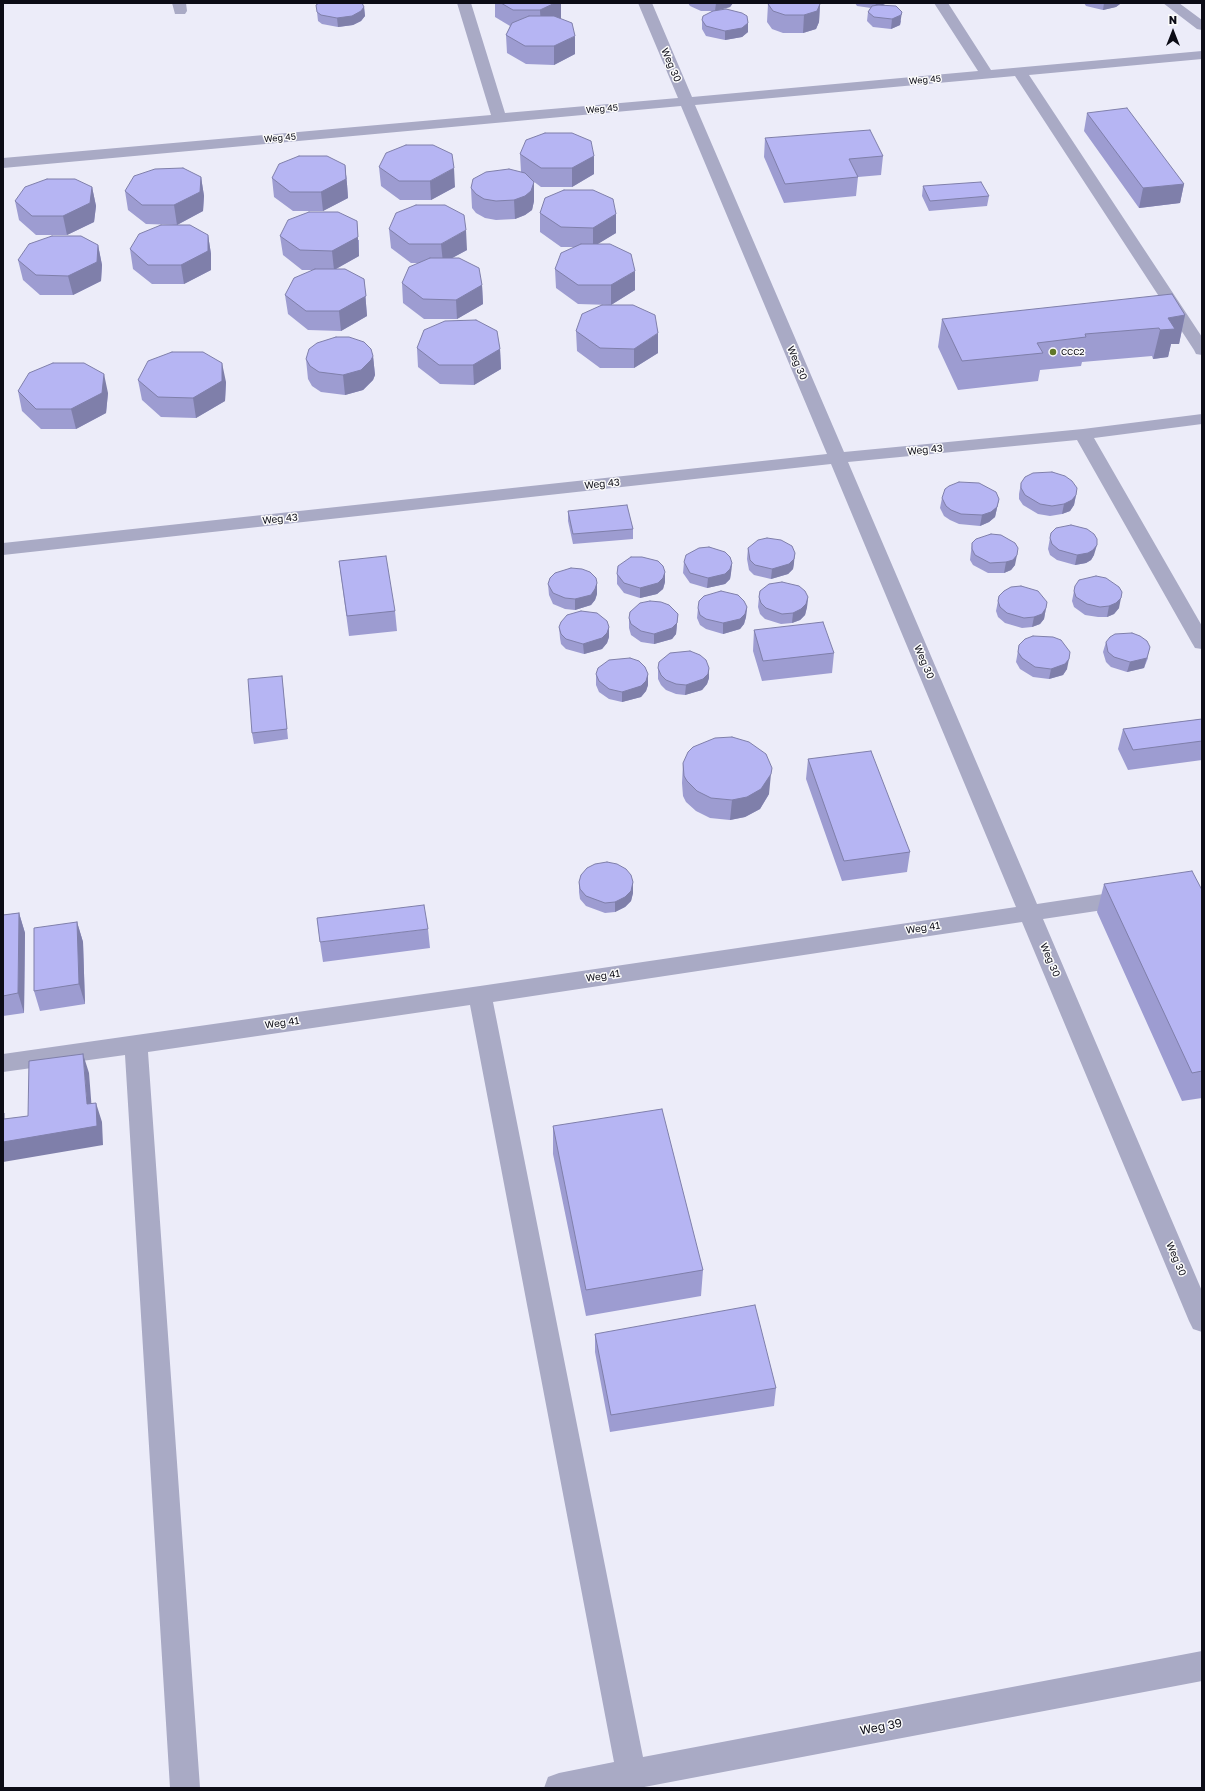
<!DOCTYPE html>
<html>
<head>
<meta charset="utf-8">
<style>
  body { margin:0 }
  #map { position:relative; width:1205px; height:1791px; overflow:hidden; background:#ececf9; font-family:"Golos Text",sans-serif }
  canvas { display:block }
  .frame { position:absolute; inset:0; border:4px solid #0c0c16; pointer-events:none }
  .north { position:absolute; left:1153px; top:12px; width:40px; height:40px; -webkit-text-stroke:3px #fbfbfb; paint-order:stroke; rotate:0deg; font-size:11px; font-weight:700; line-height:16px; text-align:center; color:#0c0c16 }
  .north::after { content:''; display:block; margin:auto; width:14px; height:18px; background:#0c0c16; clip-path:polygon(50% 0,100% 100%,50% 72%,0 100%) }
</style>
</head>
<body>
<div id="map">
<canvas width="1205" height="1791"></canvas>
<div class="frame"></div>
<div class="north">N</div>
</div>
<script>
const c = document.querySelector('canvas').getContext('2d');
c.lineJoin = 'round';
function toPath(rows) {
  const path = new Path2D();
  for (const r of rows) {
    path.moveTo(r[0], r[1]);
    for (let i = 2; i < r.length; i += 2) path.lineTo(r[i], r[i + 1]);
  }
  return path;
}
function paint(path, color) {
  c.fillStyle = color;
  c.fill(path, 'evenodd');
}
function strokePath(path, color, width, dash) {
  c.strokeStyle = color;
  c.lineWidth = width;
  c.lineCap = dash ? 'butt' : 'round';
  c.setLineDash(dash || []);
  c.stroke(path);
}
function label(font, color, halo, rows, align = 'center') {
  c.font = font + ' "Golos Text",sans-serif';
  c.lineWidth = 3;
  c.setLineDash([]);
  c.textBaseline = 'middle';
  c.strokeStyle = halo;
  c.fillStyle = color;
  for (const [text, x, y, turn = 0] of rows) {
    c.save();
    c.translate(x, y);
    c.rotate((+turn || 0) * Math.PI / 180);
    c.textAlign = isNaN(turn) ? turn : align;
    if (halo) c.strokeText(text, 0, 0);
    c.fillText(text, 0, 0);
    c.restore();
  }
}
paint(toPath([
  [172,3,186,3,187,11,185,14,175,14,172,3],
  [457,3,471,3,505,113,678,98,638,3,652,3,692,97,978,71,934,3,948,3,991,70,1202,51,1202,59,1029,75,1202,337,1202,355,1196,354,1194,350,1015,76,695,105,844,452,1083,429,1202,414,1202,424,1094,438,1202,626,1202,649,1195,648,1192,643,1077,440,848,462,1037,904,1130,890,1138,892,1141,898,1138,904,1130,906,1043,919,1202,1291,1202,1332,1193,1329,1189,1321,1022,922,493,1002,643,1757,1202,1651,1202,1681,639,1788,544,1788,548,1777,559,1773,614,1762,470,1005,148,1052,200,1788,170,1788,125,1055,3,1072,3,1054,480,986,1016,907,831,464,3,555,3,543,827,454,681,106,3,168,3,158,491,115,457,3],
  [1163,3,1179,3,1202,20,1202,30,1197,29,1163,3]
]), '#a9aac5');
paint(toPath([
  [495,3,561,3,561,18,560,19,575,54,554,65,526,64,507,53,506,35,510,26,495,17],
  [688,3,733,3,730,7,720,10,748,23,748,32,742,37,725,40,706,36,702,29,702,20,712,11,701,11,690,6],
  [855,3,885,3,885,4,883,5,901,21,900,25,891,29,873,27,867,21,868,12,871,8,857,6],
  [1084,3,1121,3,1120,4,1116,7,1103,10,1086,6],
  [768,4,820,4,819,22,816,29,803,33,783,33,772,29,767,22],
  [364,7,365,16,361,21,353,25,338,27,322,24,318,21,317,12],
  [1087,113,1184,184,1180,203,1139,208,1084,131],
  [765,138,883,156,881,175,858,177,856,196,784,203,764,157],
  [520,154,594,156,594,174,572,187,541,187,533,181,534,182,534,201,532,210,525,215,515,219,496,220,485,218,476,213,472,208,471,188,521,172],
  [345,165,347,184,348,198,323,211,293,211,274,197,272,178],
  [379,167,455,187,431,200,400,200,381,186],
  [201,177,204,196,203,211,177,225,146,224,128,210,125,191],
  [923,186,989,196,987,206,929,211,922,196],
  [92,187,96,206,94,222,67,235,36,235,19,220,15,201],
  [540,213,616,214,616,233,597,244,635,290,611,305,658,353,634,368,600,368,577,351,576,331,610,305,578,304,556,288,555,269,575,247,561,247,540,232],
  [389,229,467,250,452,258,482,285,483,304,457,319,424,319,403,303,402,283,419,263,411,263,391,248],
  [208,235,211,254,211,270,184,284,152,284,133,269,130,249],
  [280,236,359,240,359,256,336,269,364,279,367,316,341,331,308,330,288,314,285,295,314,270,302,270,283,255],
  [98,245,102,265,101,281,73,295,40,295,23,280,18,260],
  [1185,315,1179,344,1171,344,1168,357,1153,359,1152,356,1082,362,1081,366,1040,370,1038,381,958,390,938,347,942,319],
  [417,348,500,349,501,369,474,385,440,384,418,367],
  [373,356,375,375,373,380,363,390,345,395,321,392,312,386,308,379,306,359],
  [138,380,226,382,225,401,196,418,161,417,142,400],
  [18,391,108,393,106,413,76,429,41,429,22,411],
  [1021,483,1076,495,1074,505,1070,511,1062,514,1050,516,1038,514,1023,505,1019,499,1019,494],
  [942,498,999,499,995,517,989,522,980,526,959,524,950,520,944,516,940,508],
  [568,511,633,529,633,539,573,544,568,521],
  [1050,538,1094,555,1091,560,1086,563,1075,565,1057,560,1050,555,1048,549],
  [972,543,1015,565,1011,570,1004,573,988,573,973,565,970,560],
  [748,548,794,563,793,569,788,574,771,579,754,575,749,570,747,559],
  [339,561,395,611,397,631,349,636],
  [684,562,732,563,731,573,730,579,725,584,707,588,690,583,683,573],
  [617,574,665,582,663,589,657,594,640,598,624,593,617,584],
  [548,584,597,594,595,600,591,605,575,610,565,609,553,604,549,595],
  [1075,586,1119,608,1114,614,1107,617,1098,617,1085,615,1074,607,1072,601],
  [999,596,1046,608,1044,619,1040,624,1032,627,1022,628,1005,623,998,617,996,611],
  [759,597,808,597,807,607,805,615,800,620,792,623,781,624,765,619,760,614,758,607],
  [747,607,746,617,744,624,740,629,723,634,706,629,700,625,697,618,698,608],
  [629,618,677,624,676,634,672,639,654,644,641,642,631,635,629,628],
  [559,627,609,627,609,637,607,643,602,649,584,654,566,649,561,644,560,638],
  [754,630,834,653,832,673,762,681,753,651],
  [1106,642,1148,658,1144,668,1127,672,1111,667,1106,662,1103,652],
  [1019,645,1067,669,1063,675,1049,679,1033,677,1020,669,1016,662],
  [658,668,709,678,707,684,702,690,685,695,676,694,666,690,661,685,658,679],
  [596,674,648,685,646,691,641,697,622,702,609,699,599,692,596,685],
  [282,676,283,686,288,739,254,744,252,733],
  [1202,719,1202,760,1128,770,1118,749,1123,729],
  [808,759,910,852,907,872,842,881,806,779],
  [683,763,769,794,760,809,745,817,730,820,710,818,696,811,686,802,683,796,682,783],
  [579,882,633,893,631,901,625,907,615,912,605,913,586,906,580,899,579,892],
  [1104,884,1202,890,1202,1098,1182,1101,1097,912],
  [19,913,25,933,24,1013,3,1016,3,915],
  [77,922,83,942,85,1004,40,1011,34,991],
  [428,929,430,948,323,962,320,942],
  [553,1126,703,1270,701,1296,586,1316,553,1154],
  [595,1334,776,1388,774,1406,610,1432,595,1352]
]), '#9d9cd1');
paint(toPath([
  [555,3,561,3,561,18,541,29,540,10],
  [716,3,733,3,730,7,715,11],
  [876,3,885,3,885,4,875,8],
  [1104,3,1121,3,1120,4,1116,7,1103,10],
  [820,4,819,22,816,29,803,33,804,15],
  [364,7,365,16,361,21,353,25,338,27,337,18],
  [902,12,900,25,891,29,892,19],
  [748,23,748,32,742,37,725,40,725,31],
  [575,36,575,54,554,65,554,46],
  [594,156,594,174,572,187,572,168],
  [345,165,347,184,348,198,323,211,321,192],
  [454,168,455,187,431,200,430,181],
  [201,177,204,196,203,211,177,225,174,205],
  [534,182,534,201,532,210,525,215,515,219,514,200],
  [1184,184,1180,203,1139,208,1143,188],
  [92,187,96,206,94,222,67,235,63,216],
  [616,214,616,233,593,247,593,228],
  [357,221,359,256,334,270,332,251],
  [466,230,467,250,443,263,441,244],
  [208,235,211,254,211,270,184,284,181,265],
  [98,245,102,265,101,281,73,295,68,276],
  [635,271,635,290,611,305,611,285],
  [364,279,367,316,341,331,339,311],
  [482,285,483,304,457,319,456,300],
  [1185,315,1179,344,1171,344,1168,357,1153,359,1160,330,1168,318],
  [658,333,658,353,634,368,634,349],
  [500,349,501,369,474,385,473,365],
  [373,356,375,375,373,380,363,390,345,395,343,375],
  [222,363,226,382,225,401,196,418,193,398],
  [104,374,108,393,106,413,76,429,71,409],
  [1076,495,1074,505,1070,511,1062,514,1064,504],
  [999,499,995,517,989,522,980,526,982,515],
  [1097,545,1094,555,1091,560,1086,563,1075,565,1077,555],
  [795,553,794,563,793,569,788,574,771,579,772,569],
  [1017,555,1015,565,1011,570,1004,573,1006,562],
  [732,563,731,573,730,579,725,584,707,588,708,578],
  [665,572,665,582,663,589,657,594,640,598,640,588],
  [597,583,597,594,595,600,591,605,575,610,575,599],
  [808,597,807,607,805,615,800,620,792,623,793,613],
  [1121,598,1119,608,1114,614,1107,617,1109,606],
  [747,607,746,617,744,624,740,629,723,634,723,623],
  [1046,608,1044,619,1040,624,1032,627,1034,617],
  [678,614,676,634,672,639,654,644,654,634],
  [609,627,609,637,607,643,602,649,584,654,583,644],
  [1150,647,1144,668,1127,672,1130,662],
  [1069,659,1067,669,1063,675,1049,679,1051,669],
  [709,668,709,678,707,684,702,690,685,695,686,685],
  [648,674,648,685,646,691,641,697,622,702,622,692],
  [771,774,769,794,760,809,745,817,730,820,732,800],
  [633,882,633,893,631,901,625,907,615,912,615,902],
  [19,913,25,933,24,1013,18,993],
  [77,922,83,942,85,1004,79,984],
  [83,1054,89,1073,93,1124,87,1104],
  [96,1103,102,1122,103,1145,3,1162,3,1142]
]), '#7f7faa');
const building = toPath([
  [319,3,362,3,364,7,361,11,352,16,337,18,321,15,317,12,316,5,319,3],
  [501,3,555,3,540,10,513,10,501,3],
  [768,3,819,3,820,4,817,11,804,15,785,15,773,11,768,4,768,3],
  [878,5,896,6,902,12,901,15,892,19,874,17,868,12,872,6,878,5],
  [726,9,742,13,747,16,748,23,742,28,725,31,706,26,702,20,703,16,713,11,726,9],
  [529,16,554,16,572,23,575,36,554,46,525,46,506,35,512,23,529,16],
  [1127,108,1184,184,1143,188,1087,113,1127,108],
  [870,130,883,156,849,159,858,177,785,184,765,138,870,130],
  [545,133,572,133,591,141,594,156,572,168,541,168,520,154,526,140,545,133],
  [406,145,433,145,452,154,454,168,430,181,399,181,379,167,386,153,406,145],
  [299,156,327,156,345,165,346,179,321,192,290,192,272,178,279,164,299,156],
  [183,168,201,177,200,192,174,205,142,205,125,191,134,176,155,169,183,168],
  [509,169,525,173,534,182,531,191,525,196,514,200,496,201,484,199,476,194,471,188,473,179,486,172,509,169],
  [47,179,75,179,92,187,90,203,63,216,32,216,15,201,25,187,47,179],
  [981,182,989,196,930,201,923,186,981,182],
  [564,190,593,190,613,199,616,214,593,228,561,227,540,213,545,198,564,190],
  [416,205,445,205,464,215,466,230,441,244,409,244,389,229,396,213,416,205],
  [309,212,338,212,357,221,358,237,332,251,300,250,280,236,288,220,309,212],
  [161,225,190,225,208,235,208,251,181,265,148,265,130,249,139,234,161,225],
  [52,236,81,236,98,245,97,262,68,276,36,275,18,260,29,244,52,236],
  [581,244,610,244,631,254,635,271,611,285,578,285,555,269,561,253,581,244],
  [430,258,459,258,479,268,482,285,456,300,423,299,402,283,409,267,430,258],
  [315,269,345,269,364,279,366,296,339,311,306,311,285,295,294,278,315,269],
  [1172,294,1185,315,1168,318,1175,329,1160,330,1159,328,1085,334,1086,337,1037,343,1043,353,962,361,942,319,1172,294],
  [602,305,633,305,655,315,658,333,634,349,600,348,576,331,582,314,602,305],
  [476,320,497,331,500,349,473,365,439,365,417,348,424,330,445,321,476,320],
  [336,337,349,337,364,342,371,349,373,356,371,360,361,370,343,375,319,372,310,366,306,359,309,349,317,343,336,337],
  [172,352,203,352,222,363,222,381,193,398,158,397,138,380,148,361,172,352],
  [53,363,84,363,104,374,102,393,71,409,36,409,18,391,29,373,53,363],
  [1052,472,1065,476,1072,481,1077,488,1076,495,1072,500,1064,504,1052,506,1040,504,1025,495,1021,488,1021,483,1025,477,1033,473,1052,472],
  [959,482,979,483,996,492,999,499,997,507,991,512,982,515,961,514,951,510,946,506,942,498,945,489,949,486,959,482],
  [627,505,633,529,573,534,568,511,627,505],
  [1071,525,1087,529,1094,534,1097,539,1097,545,1093,550,1088,553,1077,555,1059,550,1052,544,1050,538,1051,533,1056,528,1071,525],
  [991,534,1001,535,1015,543,1018,548,1017,555,1013,560,1006,562,990,563,975,555,972,549,972,543,976,539,991,534],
  [767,538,781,540,792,546,795,553,794,559,789,564,772,569,755,565,750,560,748,548,758,540,767,538],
  [709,547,725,552,730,557,732,563,730,569,725,574,708,578,690,573,684,562,686,555,699,548,709,547],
  [386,556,395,611,347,616,339,561,386,556],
  [631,557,642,557,658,561,663,566,665,572,663,578,658,583,640,588,624,583,617,574,618,566,631,557],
  [571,568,582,569,590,572,596,578,597,583,595,589,591,595,575,599,565,598,553,593,548,584,550,578,555,573,571,568],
  [1096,576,1106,578,1119,587,1122,592,1121,598,1116,603,1109,606,1100,607,1087,604,1076,597,1074,591,1075,586,1079,580,1096,576],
  [782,582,799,586,805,591,808,597,806,604,801,609,793,613,782,614,766,608,761,603,759,597,760,591,769,584,782,582],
  [1021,586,1038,591,1047,602,1046,608,1042,614,1034,617,1024,618,1007,613,1000,607,998,601,999,596,1004,591,1011,587,1021,586],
  [721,591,738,595,744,601,747,607,745,614,740,619,723,623,706,619,700,615,698,608,699,601,704,596,721,591],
  [650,601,661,602,669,605,678,614,677,623,672,628,654,634,641,631,631,624,629,618,630,612,640,603,650,601],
  [581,611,597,613,607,621,609,627,607,633,602,638,583,644,566,639,561,634,559,627,561,622,567,615,581,611],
  [823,622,834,653,763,661,754,630,823,622],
  [1132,633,1140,636,1147,641,1150,647,1147,658,1130,662,1114,657,1108,652,1106,642,1110,637,1115,634,1132,633],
  [1033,636,1053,637,1061,640,1070,652,1069,659,1065,664,1051,669,1035,667,1022,658,1018,652,1019,645,1025,639,1033,636],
  [690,651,700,655,706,660,709,668,708,674,703,679,686,685,676,684,666,680,661,675,658,668,659,662,670,653,690,651],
  [630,658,639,661,645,667,648,674,646,681,641,686,622,692,609,689,599,681,596,674,598,668,609,660,630,658],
  [282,676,287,729,252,733,248,679,282,676],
  [1202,719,1202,741,1133,750,1123,729,1202,719],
  [732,737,749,742,766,754,772,768,771,774,761,789,747,797,732,800,711,798,697,791,687,781,684,776,683,763,688,752,693,747,715,738,732,737],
  [871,751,910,852,844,861,808,759,871,751],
  [607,862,617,864,626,869,631,875,633,882,631,891,625,897,615,902,605,903,586,896,580,889,579,882,581,875,587,868,595,864,607,862],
  [1192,871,1202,890,1202,1071,1192,1073,1104,884,1192,871],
  [424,905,428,929,320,942,317,918,424,905],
  [19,913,18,993,3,996,3,915,19,913],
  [77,922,79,984,34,991,34,928,77,922],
  [83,1054,87,1104,96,1103,97,1126,3,1142,3,1113,4,1113,4,1119,28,1116,29,1061,83,1054],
  [662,1109,703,1270,586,1290,553,1126,662,1109],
  [755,1305,776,1388,611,1415,595,1334,755,1305]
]);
paint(building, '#b6b5f3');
strokePath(building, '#7f7faa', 1);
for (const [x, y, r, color] of [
  [1053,352,4,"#617728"]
]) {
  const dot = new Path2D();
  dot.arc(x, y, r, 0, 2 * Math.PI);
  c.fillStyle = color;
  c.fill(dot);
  strokePath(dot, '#fbfbfb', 1.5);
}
label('9px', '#0c0c16', '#fbfbfb', [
  ["Weg 45",925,80,-5],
  ["Weg 45",602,109,-5],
  ["Weg 45",280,138,-5]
]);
label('9px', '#0c0c16', '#fbfbfb', [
  ["CCC2",1061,352]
], 'left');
label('10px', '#0c0c16', '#fbfbfb', [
  ["Weg 30",671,65,67],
  ["Weg 30",797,363,67],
  ["Weg 43",925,450,-6],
  ["Weg 43",602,484,-6],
  ["Weg 43",280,519,-6],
  ["Weg 30",924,662,67],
  ["Weg 41",923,928,-9],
  ["Weg 30",1050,960,67],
  ["Weg 41",603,976,-9],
  ["Weg 41",282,1023,-8],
  ["Weg 30",1176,1259,67]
]);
label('12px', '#0c0c16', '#fbfbfb', [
  ["Weg 39",881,1727,-11]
]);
</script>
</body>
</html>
